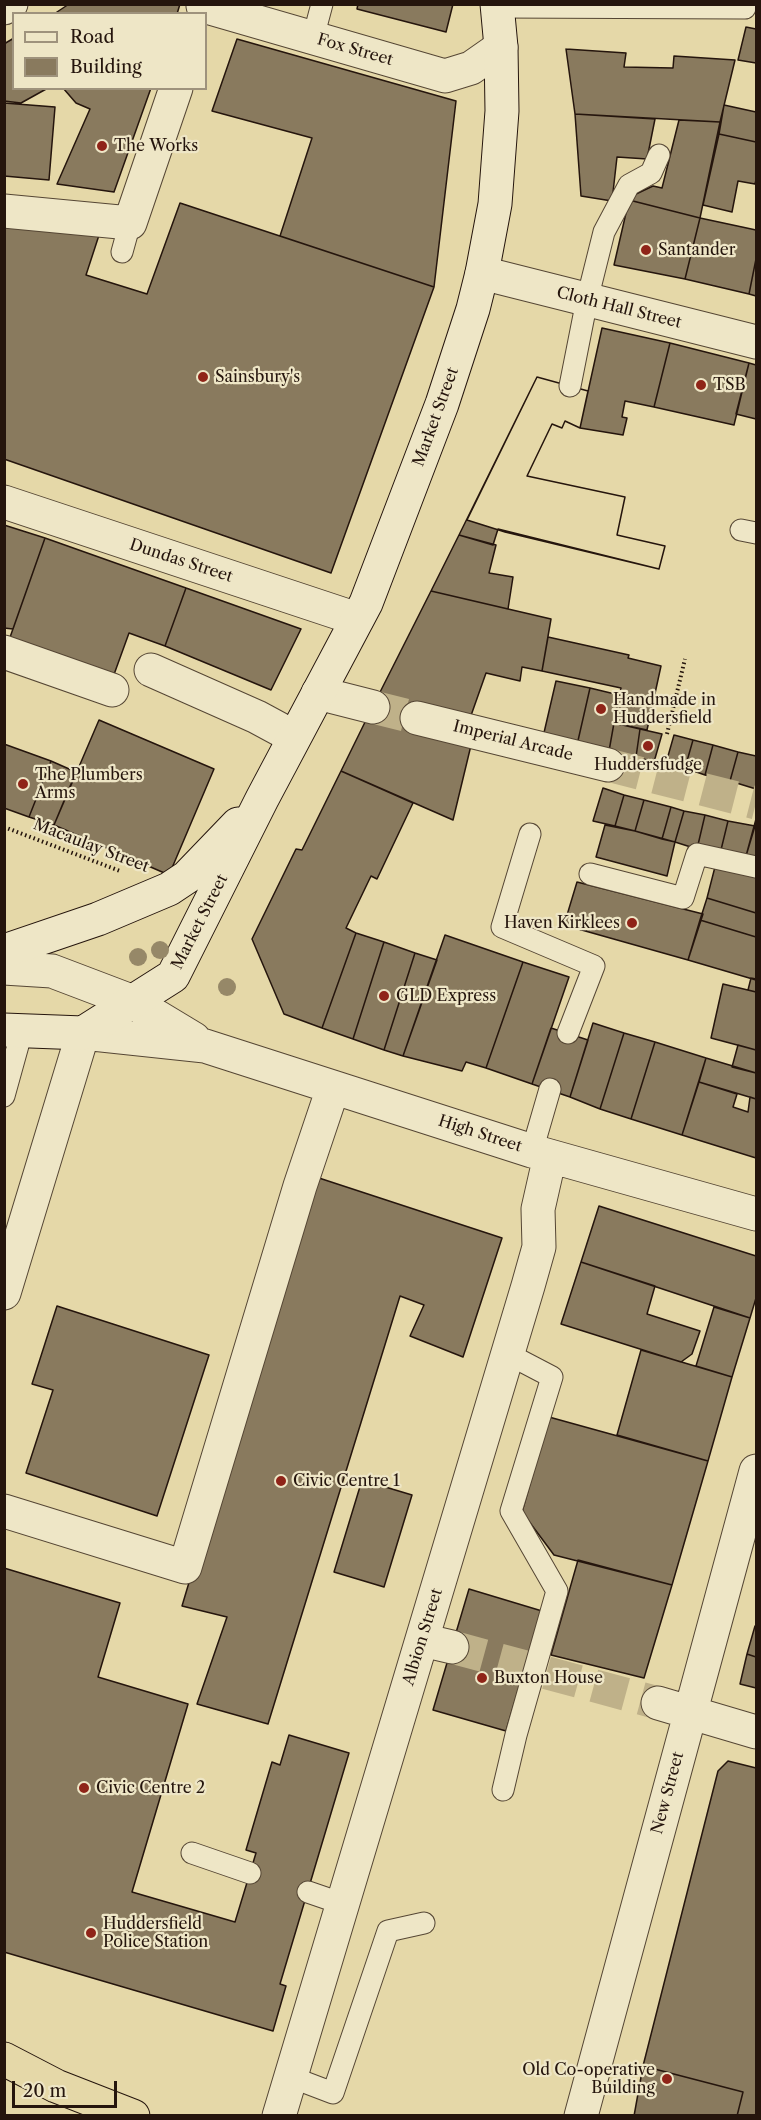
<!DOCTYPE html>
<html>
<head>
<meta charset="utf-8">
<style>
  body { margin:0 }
  #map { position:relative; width:761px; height:2120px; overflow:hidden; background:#e5d8a8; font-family:"Libre Caslon Text",serif }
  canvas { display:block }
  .frame { position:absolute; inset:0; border:6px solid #25150d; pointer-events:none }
  .legend { position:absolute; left:12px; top:12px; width:195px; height:78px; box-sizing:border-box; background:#eee6c6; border:2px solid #9e927c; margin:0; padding:8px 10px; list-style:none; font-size:18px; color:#25150d }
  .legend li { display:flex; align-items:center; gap:12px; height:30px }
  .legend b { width:30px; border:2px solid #9e927c }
  .scale { position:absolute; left:12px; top:2081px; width:105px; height:27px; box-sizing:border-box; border:3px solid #25150d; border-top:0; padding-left:8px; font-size:18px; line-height:21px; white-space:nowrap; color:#25150d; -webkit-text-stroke:4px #eee6c6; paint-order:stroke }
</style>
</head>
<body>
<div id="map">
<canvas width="761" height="2120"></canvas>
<div class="frame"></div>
<ul class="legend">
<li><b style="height:8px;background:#eee6c6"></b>Road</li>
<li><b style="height:16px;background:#897a5e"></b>Building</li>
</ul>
<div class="scale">20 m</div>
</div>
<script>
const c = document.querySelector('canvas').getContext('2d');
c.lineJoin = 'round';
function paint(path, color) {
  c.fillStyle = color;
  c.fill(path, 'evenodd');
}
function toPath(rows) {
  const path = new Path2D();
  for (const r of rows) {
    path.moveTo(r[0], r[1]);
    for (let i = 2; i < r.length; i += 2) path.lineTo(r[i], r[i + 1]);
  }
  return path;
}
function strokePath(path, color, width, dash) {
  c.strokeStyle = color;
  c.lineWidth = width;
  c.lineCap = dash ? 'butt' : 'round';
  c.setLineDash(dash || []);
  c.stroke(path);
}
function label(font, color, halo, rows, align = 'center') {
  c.font = font + ' "Libre Caslon Text",serif';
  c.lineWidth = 4.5;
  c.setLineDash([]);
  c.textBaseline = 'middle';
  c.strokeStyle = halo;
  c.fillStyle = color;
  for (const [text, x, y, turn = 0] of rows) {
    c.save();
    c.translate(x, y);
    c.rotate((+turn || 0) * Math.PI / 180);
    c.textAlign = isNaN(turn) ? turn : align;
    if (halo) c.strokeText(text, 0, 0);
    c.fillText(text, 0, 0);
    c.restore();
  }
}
const building = toPath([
  [69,4,180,4,177,14,54,14,69,4],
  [358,4,453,4,446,32,357,9,358,4],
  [746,27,756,29,756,63,738,60,746,27],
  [14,38,14,88,48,88,21,103,4,101,4,44,14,38],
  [237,39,456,101,434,287,280,236,312,138,212,111,237,39],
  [566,49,626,53,624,67,673,68,674,56,735,60,720,122,575,114,566,49],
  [63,88,151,88,114,192,57,184,90,109,76,103,63,88],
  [4,103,55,107,49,180,4,176,4,103],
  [724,105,756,112,756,142,719,134,724,105],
  [575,114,655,119,647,159,617,157,612,201,581,196,575,114],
  [679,120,720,122,700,218,629,200,636,194,653,186,662,188,679,120],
  [719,134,756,142,756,180,755,184,738,181,732,212,703,205,719,134],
  [629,200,700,218,685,279,614,265,629,200],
  [180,203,434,287,331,573,4,459,4,218,102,226,86,275,147,294,180,203],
  [700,218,756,230,756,259,749,294,685,279,700,218],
  [756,259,756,296,749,294,756,259],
  [602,328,670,343,654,407,625,401,622,417,627,418,623,435,580,428,602,328],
  [670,343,749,363,734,425,654,407,670,343],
  [749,363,756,365,756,419,736,414,749,363],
  [537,377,588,391,580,428,565,421,562,428,552,424,527,476,625,497,617,535,665,546,659,569,505,532,467,520,537,377],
  [537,377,588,391,580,428,565,421,562,428,552,424,527,476,625,497,617,535,665,546,659,569,498,529,493,545,459,535,537,377],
  [4,525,45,538,13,629,4,628,4,525],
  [459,535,496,545,489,573,513,577,508,609,431,591,459,535],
  [45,538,186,588,165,646,129,633,112,680,8,643,45,538],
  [186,588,301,629,271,690,165,646,186,588],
  [431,591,551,619,542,671,522,667,520,681,486,673,468,724,416,724,369,714,431,591],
  [548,637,629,655,628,658,661,666,647,730,614,723,621,688,542,671,548,637],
  [556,681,590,688,577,745,543,737,556,681],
  [590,688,619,695,609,751,577,745,590,688],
  [369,714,473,737,453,820,341,771,369,714],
  [99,720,214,769,169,875,54,825,99,720],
  [614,723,640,729,636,757,609,751,614,723],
  [640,729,662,734,654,762,636,757,640,729],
  [674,735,693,740,685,768,666,763,674,735],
  [693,740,713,745,705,775,685,768,693,740],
  [4,744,51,761,29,817,4,808,4,744],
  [713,745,738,752,730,781,705,775,713,745],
  [738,752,756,756,756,789,730,781,738,752],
  [51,761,76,772,54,825,29,817,51,761],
  [341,771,413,803,377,879,371,876,346,928,356,933,322,1028,284,1014,252,939,296,849,302,850,341,771],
  [603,788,624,795,615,826,593,821,603,788],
  [624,795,644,800,635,831,615,826,624,795],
  [644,800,671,807,662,839,635,831,644,800],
  [671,807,684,811,675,842,662,839,671,807],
  [684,811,705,815,697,849,675,842,684,811],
  [705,815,728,821,720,854,697,849,705,815],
  [756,819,756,859,746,856,756,819],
  [728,821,755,826,746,856,720,854,728,821],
  [605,825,635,831,675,842,667,876,596,857,605,825],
  [716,863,756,874,756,913,707,898,716,863],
  [577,882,703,914,688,960,564,925,577,882],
  [707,898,756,913,756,937,700,920,707,898],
  [700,920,756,937,756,980,688,960,700,920],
  [356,933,384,942,353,1039,322,1028,356,933],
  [445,935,523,962,486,1068,466,1062,462,1071,403,1056,445,935],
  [384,942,415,953,384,1050,353,1039,384,942],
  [415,953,437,960,403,1056,384,1050,415,953],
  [523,962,569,977,532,1084,486,1068,523,962],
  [751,978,756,979,756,992,748,990,751,978],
  [723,984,756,992,756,1050,711,1038,723,984],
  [593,1023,624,1033,600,1109,570,1097,593,1023],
  [551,1028,588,1040,570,1097,532,1084,551,1028],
  [624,1033,655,1042,631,1119,600,1109,624,1033],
  [655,1042,706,1058,682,1135,631,1119,655,1042],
  [738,1045,756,1050,756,1073,732,1067,738,1045],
  [706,1058,756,1073,756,1099,699,1082,706,1058],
  [699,1082,737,1094,733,1107,748,1112,750,1097,756,1099,756,1158,682,1135,699,1082],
  [319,1178,502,1238,463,1357,410,1336,424,1305,400,1296,268,1724,197,1704,227,1617,182,1606,282,1270,319,1178],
  [599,1206,756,1256,756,1298,750,1318,581,1262,599,1206],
  [581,1262,655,1286,647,1314,700,1331,692,1354,681,1362,561,1324,581,1262],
  [57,1306,209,1355,157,1516,26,1473,53,1390,32,1384,57,1306],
  [714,1307,750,1318,732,1377,696,1366,714,1307],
  [641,1350,732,1377,708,1461,617,1435,641,1350],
  [549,1417,708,1461,672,1585,554,1555,522,1512,549,1417],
  [362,1480,412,1495,384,1587,334,1572,362,1480],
  [578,1560,672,1585,644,1678,551,1655,578,1560],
  [4,1568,120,1603,98,1677,188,1704,132,1892,235,1922,256,1853,246,1850,272,1762,280,1765,289,1735,349,1753,280,1984,286,1986,273,2031,4,1952,4,1568],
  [469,1589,542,1611,506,1731,433,1710,469,1589],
  [755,1626,756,1626,756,1657,747,1654,755,1626],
  [747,1654,756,1657,756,1688,740,1684,747,1654],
  [728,1761,756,1768,756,2116,737,2116,743,2092,643,2066,718,1771,728,1761],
  [643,2066,743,2092,737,2116,634,2116,643,2066]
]);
paint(building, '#897a5e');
strokePath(building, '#25150d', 1.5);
strokePath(toPath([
  [373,707,417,718],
  [608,765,756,803],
  [452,1647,658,1703]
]), '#bfb189', 33, [33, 16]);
const lane = toPath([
  [497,7,745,8],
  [313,38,322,4],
  [122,252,130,223],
  [570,386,587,300,604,232,629,185,651,173,659,155],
  [741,530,756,533],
  [530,834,502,927,594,966,568,1033],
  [590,874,683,898,697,854,756,867],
  [4,1096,22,1031],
  [532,1151,550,1089],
  [503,1790,516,1735,557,1591,511,1511,552,1377,508,1354],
  [192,1853,250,1873],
  [308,1892,343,1904],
  [291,2077,333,2093,388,1931,424,1923]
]);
const street = toPath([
  [203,6,445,76,471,68,501,47],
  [4,8,11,4],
  [4,211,130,223,176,88],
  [482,273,756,342],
  [4,502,357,619],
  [4,652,112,690],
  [151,670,257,717,294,737],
  [318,693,373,707],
  [417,718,608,765],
  [4,968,52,971,131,1001,194,1039],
  [4,1293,83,1033,205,1046,532,1151,756,1214],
  [4,1511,185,1567,300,1186,333,1088],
  [422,1640,452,1647],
  [658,1703,756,1732],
  [279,2116,528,1286,539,1247,538,1209,550,1156],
  [581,2116,756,1471]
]);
const secondary = toPath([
  [4,951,98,919,169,889,187,877,238,824],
  [4,1030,83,1033,173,976,262,799,366,603,442,404,473,309,482,273,495,204,502,111,501,47,497,4]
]);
const highway = toPath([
  [4,2059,56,2086,133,2116]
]);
strokePath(lane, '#554634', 23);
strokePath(street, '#554634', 35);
strokePath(secondary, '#25150d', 35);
strokePath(highway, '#25150d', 35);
strokePath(toPath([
  [667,734,685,659],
  [4,827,120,871]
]), '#25150d', 4, [1.5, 3]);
strokePath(lane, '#eee6c6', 21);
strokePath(street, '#eee6c6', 33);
strokePath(secondary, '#eee6c6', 33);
strokePath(highway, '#e5d8a8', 33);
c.fillStyle = '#968868';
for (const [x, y] of [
  [160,950],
  [138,957],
  [227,987]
]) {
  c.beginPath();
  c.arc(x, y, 9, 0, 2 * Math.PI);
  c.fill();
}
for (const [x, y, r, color] of [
  [102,146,6,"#8f2418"],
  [646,250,6,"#8f2418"],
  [203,377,6,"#8f2418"],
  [701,385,6,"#8f2418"],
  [601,709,6,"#8f2418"],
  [648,746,6,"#8f2418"],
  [23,784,6,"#8f2418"],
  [632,923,6,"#8f2418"],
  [384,996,6,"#8f2418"],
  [281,1481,6,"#8f2418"],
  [482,1678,6,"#8f2418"],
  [84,1788,6,"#8f2418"],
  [91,1933,6,"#8f2418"],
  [667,2079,6,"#8f2418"]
]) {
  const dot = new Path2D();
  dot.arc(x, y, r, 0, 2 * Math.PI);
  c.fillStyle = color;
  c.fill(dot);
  strokePath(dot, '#eee6c6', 2);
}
label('16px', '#25150d', '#eee6c6', [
  ["Fox Street",355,50,16],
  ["Cloth Hall Street",619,308,14],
  ["Market Street",436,417,-70],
  ["Dundas Street",181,561,18],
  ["Imperial Arcade",513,741,14],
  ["Macaulay Street",91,846,21],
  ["Market Street",200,922,-63],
  ["High Street",480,1134,18],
  ["Albion Street",423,1637,-73],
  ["New Street",668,1793,-75]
]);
label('16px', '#25150d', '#eee6c6', [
  ["The Works",114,146],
  ["Santander",658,250],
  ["Sainsbury's",215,377],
  ["TSB",713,385],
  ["Handmade in",613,700],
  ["Huddersfield",613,718],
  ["Huddersfudge",648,765,"center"],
  ["The Plumbers",35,775],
  ["Arms",35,793],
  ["Haven Kirklees",620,923,"right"],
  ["GLD Express",396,996],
  ["Civic Centre 1",293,1481],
  ["Buxton House",494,1678],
  ["Civic Centre 2",96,1788],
  ["Huddersfield",103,1924],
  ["Police Station",103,1942],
  ["Old Co-operative",655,2070,"right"],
  ["Building",655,2088,"right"]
], 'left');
</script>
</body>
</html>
